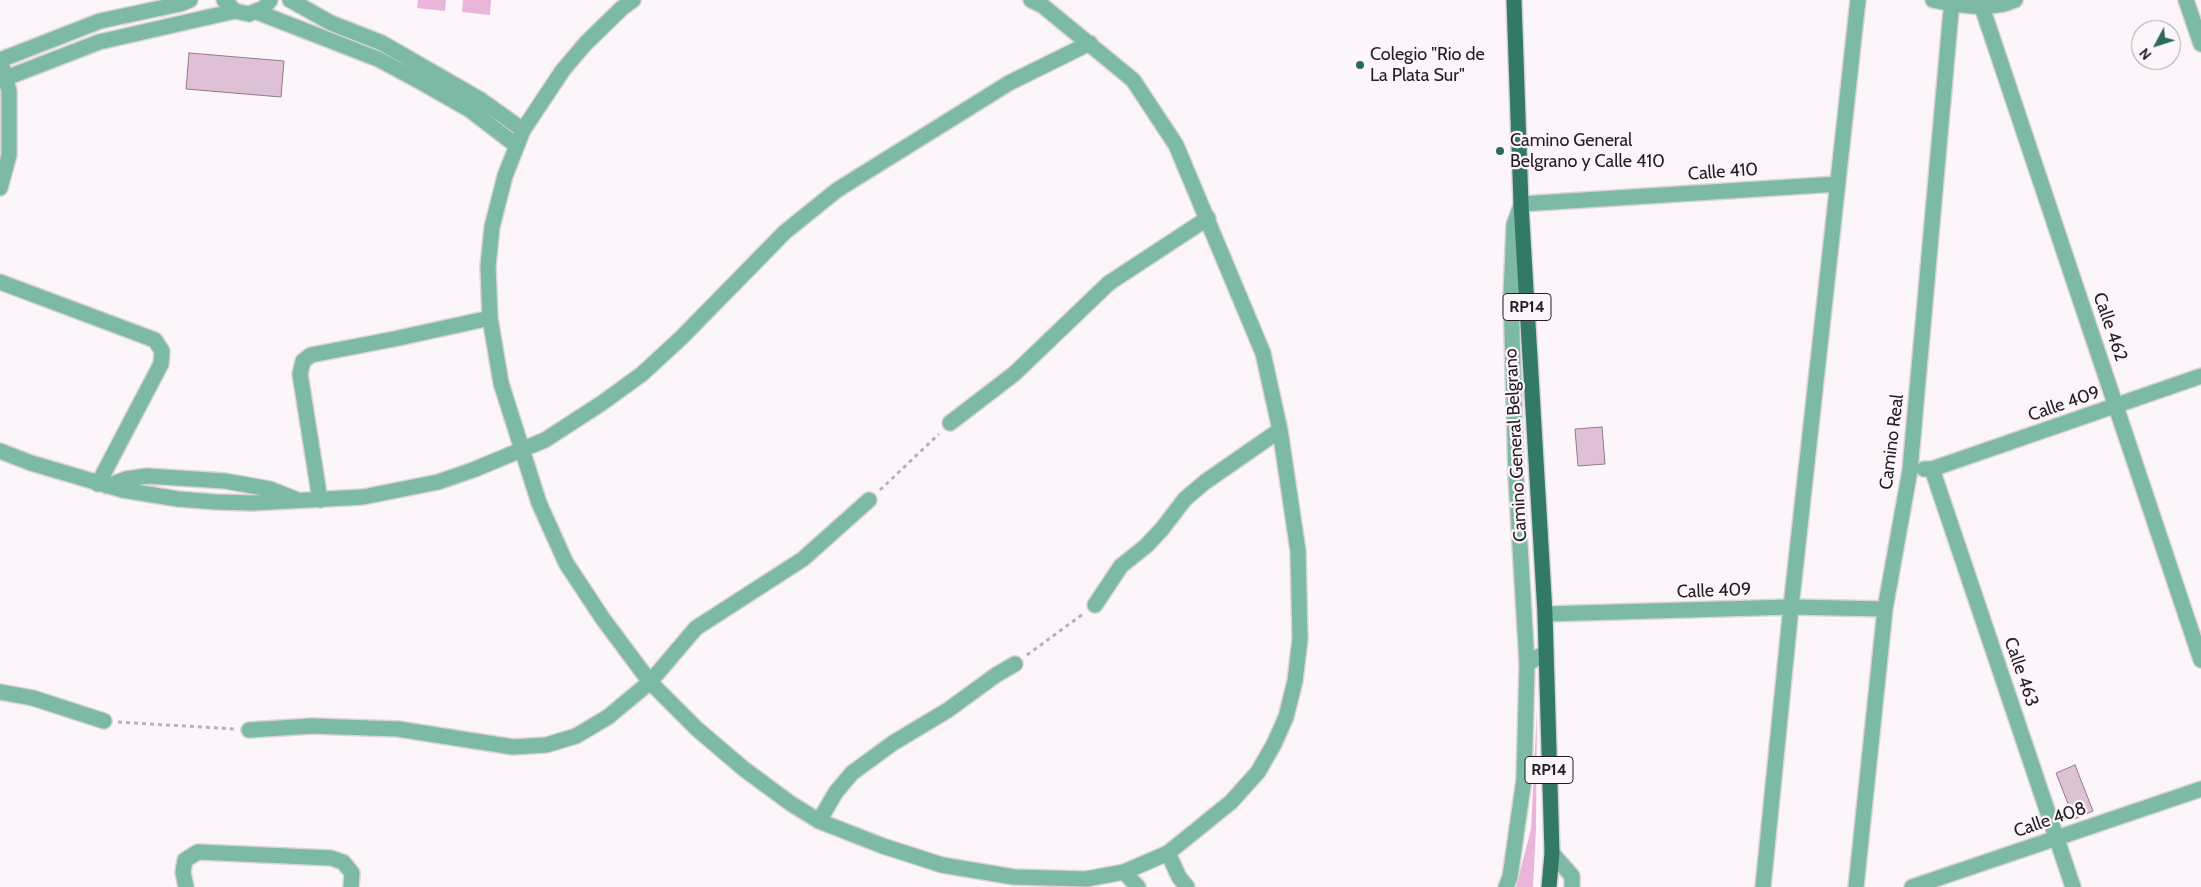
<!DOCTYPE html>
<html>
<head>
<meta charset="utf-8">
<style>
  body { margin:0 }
  #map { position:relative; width:2201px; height:887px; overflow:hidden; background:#fcf6fa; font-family:Cabin,sans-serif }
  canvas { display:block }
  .north { position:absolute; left:2131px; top:20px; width:50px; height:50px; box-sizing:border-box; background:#fcf6fa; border:1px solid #a79fa4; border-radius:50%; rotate:230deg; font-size:14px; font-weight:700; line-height:20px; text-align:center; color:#271c23 }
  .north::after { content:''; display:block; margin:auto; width:18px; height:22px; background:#2b6b58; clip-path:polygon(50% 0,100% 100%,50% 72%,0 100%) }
</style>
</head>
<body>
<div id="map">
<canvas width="2201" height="887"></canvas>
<div class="north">N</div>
</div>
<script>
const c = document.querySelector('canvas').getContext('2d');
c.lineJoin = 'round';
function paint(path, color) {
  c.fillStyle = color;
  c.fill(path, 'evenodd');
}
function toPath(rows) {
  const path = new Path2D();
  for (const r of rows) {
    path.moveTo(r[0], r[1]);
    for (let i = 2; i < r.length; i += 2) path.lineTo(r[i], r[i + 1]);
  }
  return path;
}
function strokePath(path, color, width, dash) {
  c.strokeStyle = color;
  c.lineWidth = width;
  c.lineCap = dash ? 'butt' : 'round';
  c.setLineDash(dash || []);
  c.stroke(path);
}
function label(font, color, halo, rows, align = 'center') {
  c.font = font + ' Cabin,sans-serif';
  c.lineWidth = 4.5;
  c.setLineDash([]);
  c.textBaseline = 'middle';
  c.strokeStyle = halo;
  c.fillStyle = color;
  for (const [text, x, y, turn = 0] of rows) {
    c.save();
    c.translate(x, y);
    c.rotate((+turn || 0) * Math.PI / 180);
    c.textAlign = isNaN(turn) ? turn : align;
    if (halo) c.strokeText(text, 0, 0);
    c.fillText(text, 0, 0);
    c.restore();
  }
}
paint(toPath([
  [418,0,446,0,445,11,417,8],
  [463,0,491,0,490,15,462,12],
  [1537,709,1536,828,1533,887,1516,887,1531,829]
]), '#eab5da');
const building = toPath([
  [189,53,284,61,281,97,186,89,189,53],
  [1602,427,1605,464,1578,466,1575,429,1602,427],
  [2075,765,2093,811,2074,819,2056,773,2075,765]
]);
paint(building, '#dfc1d6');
strokePath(building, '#94788b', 1);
const minor = toPath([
  [224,0,235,11,249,14,264,8,270,0],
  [290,0,331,23,382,43,481,100,523,130],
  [633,0,622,8,586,43,563,70,523,130,505,176,492,227,488,266,490,318,501,383,539,503,566,563,603,619,650,682,697,729,744,769,790,803,819,821,883,846,942,865,1014,877,1086,879,1124,872,1168,853,1231,802,1258,772,1274,744,1286,717,1295,681,1300,639,1298,551,1280,430,1263,353,1176,145,1133,80,1043,6,1031,0],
  [2186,0,2201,44],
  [1982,7,2201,660],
  [257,12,378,59,419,81,470,110,517,146],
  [0,60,100,21,180,4,190,0],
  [6,78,99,42,235,11],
  [0,188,9,155,9,91,3,69],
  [1521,204,1838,184],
  [0,282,155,340,162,351,161,364,98,484],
  [950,423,1014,374,1109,283,1208,218],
  [0,451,31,463,123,490,178,499,216,502,252,503,363,497,438,482,473,470,545,440,602,403,642,374,681,338,785,232,837,190,1009,83,1090,43],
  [1924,469,1932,469,2201,376],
  [1932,469,2073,887],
  [107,486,126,479,147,476,225,481,270,489,295,499],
  [320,500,300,374,303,361,311,355,394,339,490,318],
  [1095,605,1121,566,1146,546,1162,529,1185,499,1205,482,1280,430],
  [1545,614,1791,607,1885,609],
  [0,692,33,698,104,721],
  [249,730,312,726,398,729,513,747,546,745,576,736,608,717,650,682,696,628,803,559,869,500],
  [819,821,836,792,852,773,893,743,948,710,996,675,1015,664],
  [1168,853,1179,877,1187,887],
  [1552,853,1572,876,1572,887],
  [1124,872,1138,887],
  [186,887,183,872,185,860,198,852,331,858,343,862,352,873,351,887],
  [1763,887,1791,607,1858,0],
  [1856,887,1885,609,1910,470,1952,0],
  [1912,887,2201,789]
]);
const tertiary = toPath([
  [1933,0,1952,4,1982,7,2004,4,2015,0],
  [1521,205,1514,225,1511,295,1516,478,1527,664],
  [1506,887,1510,877,1524,779,1527,664,1545,653]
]);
const primary = toPath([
  [1514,0,1521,204,1545,614,1552,853,1549,887]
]);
strokePath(minor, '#dad3d8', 18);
strokePath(tertiary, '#dad3d8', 18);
strokePath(primary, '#dad3d8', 18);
strokePath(toPath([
  [880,490,939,434],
  [1027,655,1083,614],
  [118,722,234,729]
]), '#b9b1b6', 3, [4, 4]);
strokePath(minor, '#7cbaa5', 15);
strokePath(tertiary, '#7cbaa5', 15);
strokePath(primary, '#327a66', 15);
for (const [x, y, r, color] of [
  [1360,65,5,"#2b6b58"],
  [1500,151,5,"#2b6b58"]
]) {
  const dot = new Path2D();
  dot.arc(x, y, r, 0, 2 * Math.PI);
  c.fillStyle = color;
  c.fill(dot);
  strokePath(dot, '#fcf6fa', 2);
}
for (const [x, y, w] of [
  [1527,307,48],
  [1549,770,48]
]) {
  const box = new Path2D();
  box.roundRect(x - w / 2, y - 13.5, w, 27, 4);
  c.fillStyle = '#fcf6fa';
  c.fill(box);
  strokePath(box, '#271c23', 1);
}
label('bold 16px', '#271c23', null, [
  ["RP14",1527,307],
  ["RP14",1549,770]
]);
label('18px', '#271c23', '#fcf6fa', [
  ["Colegio \"Rio de",1370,55],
  ["La Plata Sur\"",1370,76],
  ["Camino General",1510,141],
  ["Belgrano y Calle 410",1510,162]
], 'left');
label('18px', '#271c23', '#fcf6fa', [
  ["Calle 410",1723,172,-4],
  ["Calle 462",2110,327,71],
  ["Calle 409",2064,404,-19],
  ["Camino Real",1892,442,-83],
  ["Camino General Belgrano",1516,445,-93],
  ["Calle 409",1714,591,-2],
  ["Calle 463",2021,672,71],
  ["Calle 408",2050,820,-19]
]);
</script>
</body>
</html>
